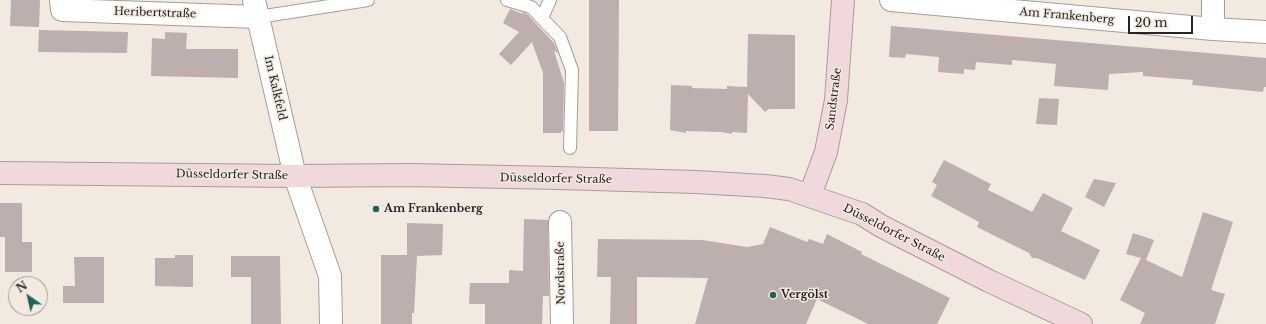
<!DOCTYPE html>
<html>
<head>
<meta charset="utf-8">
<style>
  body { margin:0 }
  #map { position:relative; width:1266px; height:324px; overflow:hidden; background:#f2e9e0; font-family:"Libre Baskerville",serif }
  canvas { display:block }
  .north { position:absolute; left:8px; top:276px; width:40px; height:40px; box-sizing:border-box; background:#f2e9e0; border:1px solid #a19a94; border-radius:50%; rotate:326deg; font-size:11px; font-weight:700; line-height:16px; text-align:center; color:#282421 }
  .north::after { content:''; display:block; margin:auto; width:14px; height:18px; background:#1c655d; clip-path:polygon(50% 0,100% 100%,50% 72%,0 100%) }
  .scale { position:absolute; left:1128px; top:16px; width:65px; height:18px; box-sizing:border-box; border:2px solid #282421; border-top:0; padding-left:5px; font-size:12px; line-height:14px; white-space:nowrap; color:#282421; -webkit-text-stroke:3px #f2e9e0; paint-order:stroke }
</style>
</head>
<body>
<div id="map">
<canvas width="1266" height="324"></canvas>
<div class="north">N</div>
<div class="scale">20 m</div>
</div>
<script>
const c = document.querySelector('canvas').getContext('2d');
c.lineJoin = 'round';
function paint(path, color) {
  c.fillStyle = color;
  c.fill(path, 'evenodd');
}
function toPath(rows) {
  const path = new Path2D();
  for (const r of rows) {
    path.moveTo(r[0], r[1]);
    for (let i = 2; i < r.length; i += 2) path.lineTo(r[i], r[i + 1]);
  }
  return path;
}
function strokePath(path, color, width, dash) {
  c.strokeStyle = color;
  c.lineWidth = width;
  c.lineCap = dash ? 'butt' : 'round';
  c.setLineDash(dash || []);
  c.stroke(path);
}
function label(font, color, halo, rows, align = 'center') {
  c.font = font + ' "Libre Baskerville",serif';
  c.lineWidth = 3;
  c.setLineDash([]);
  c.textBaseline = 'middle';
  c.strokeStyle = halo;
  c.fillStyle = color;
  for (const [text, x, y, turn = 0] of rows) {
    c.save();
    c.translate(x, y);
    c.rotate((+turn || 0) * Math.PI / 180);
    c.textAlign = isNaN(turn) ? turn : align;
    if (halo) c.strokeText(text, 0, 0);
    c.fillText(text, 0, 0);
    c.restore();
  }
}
paint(toPath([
  [11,0,40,0,39,27,10,26],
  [589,0,619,0,618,131,589,131],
  [510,9,523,14,522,12,527,14,554,43,558,53,554,51,564,83,563,131,561,131,561,133,543,133,543,73,532,42,511,65,499,54,519,32,503,23],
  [891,26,1266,58,1266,87,1264,87,1263,92,1192,85,1193,80,1143,76,1143,72,1109,74,1108,90,1054,86,1056,64,1012,60,1012,65,976,62,975,70,964,69,964,74,938,72,939,57,906,54,905,58,889,57],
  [39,30,128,32,127,53,38,52],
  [165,32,187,33,186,49,238,49,238,78,151,76,152,38,165,39],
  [748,34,795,35,795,109,769,109,765,112,748,94,747,133,732,132,732,134,722,132,686,131,686,133,670,130,671,85,692,86,692,88,727,89,727,86,747,87],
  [1039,98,1059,99,1057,125,1036,124],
  [944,160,991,184,988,190,1032,212,1043,193,1073,208,1061,231,1100,250,1085,280,1037,258,1032,258,1029,253,977,227,979,222,931,196,937,185,932,182],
  [1094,179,1116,183,1104,207,1085,197],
  [0,203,22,203,22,242,32,242,32,272,5,272,5,237,0,237],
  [1203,212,1233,222,1211,290,1225,294,1215,324,1140,324,1145,313,1120,300,1141,258,1126,254,1133,233,1154,240,1146,260,1182,277],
  [524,219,548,220,549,296,543,296,542,324,485,324,485,304,469,304,470,283,509,283,509,270,523,271],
  [407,223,443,224,442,255,417,256,414,313,412,313,412,324,381,324,381,255,407,255],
  [770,227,807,242,809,239,823,244,827,234,862,252,861,254,950,298,937,324,868,324,817,299,806,324,695,324,708,278,637,277,637,324,610,324,611,277,597,277,598,239,702,240,747,247,763,244],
  [175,255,193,255,193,287,155,286,155,258,175,258],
  [231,256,280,256,281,324,251,324,251,277,231,277],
  [74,257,104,257,104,303,63,303,63,286,75,286]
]), '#bcafad');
const lane = toPath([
  [507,0,531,7,560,37,572,70,570,148],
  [258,17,368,0],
  [542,18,550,0]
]);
const street = toPath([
  [61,0,62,10,258,17],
  [254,0,295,176,330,276,331,324],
  [891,0,1213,29,1266,32],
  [1213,0,1213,29],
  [560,222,562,324]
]);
const secondary = toPath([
  [0,173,295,176,408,175,559,178,696,182,765,186,789,189,862,214,881,226,989,281,1081,324],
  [810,195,826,152,836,100,843,0]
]);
strokePath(lane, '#a69e95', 14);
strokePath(street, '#a69e95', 24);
strokePath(secondary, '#a69e95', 24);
strokePath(lane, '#fff', 12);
strokePath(street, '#fff', 22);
strokePath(secondary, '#f0d8dc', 22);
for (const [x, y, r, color] of [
  [376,209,4,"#1c655d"],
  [773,295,4,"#1c655d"]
]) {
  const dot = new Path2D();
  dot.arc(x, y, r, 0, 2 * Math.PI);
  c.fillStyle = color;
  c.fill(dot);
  strokePath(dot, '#f2e9e0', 1.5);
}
label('11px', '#282421', '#f2e9e0', [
  ["Heribertstraße",155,13,2],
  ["Am Frankenberg",1067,16,5],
  ["Im Kalkfeld",275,88,77],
  ["Sandstraße",834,99,-83],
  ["Düsseldorfer Straße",232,175,1],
  ["Düsseldorfer Straße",556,179,1],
  ["Düsseldorfer Straße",894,233,27],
  ["Nordstraße",561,273,-91]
]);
label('bold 11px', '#282421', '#f2e9e0', [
  ["Am Frankenberg",384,209],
  ["Vergölst",781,295]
], 'left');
</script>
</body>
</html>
